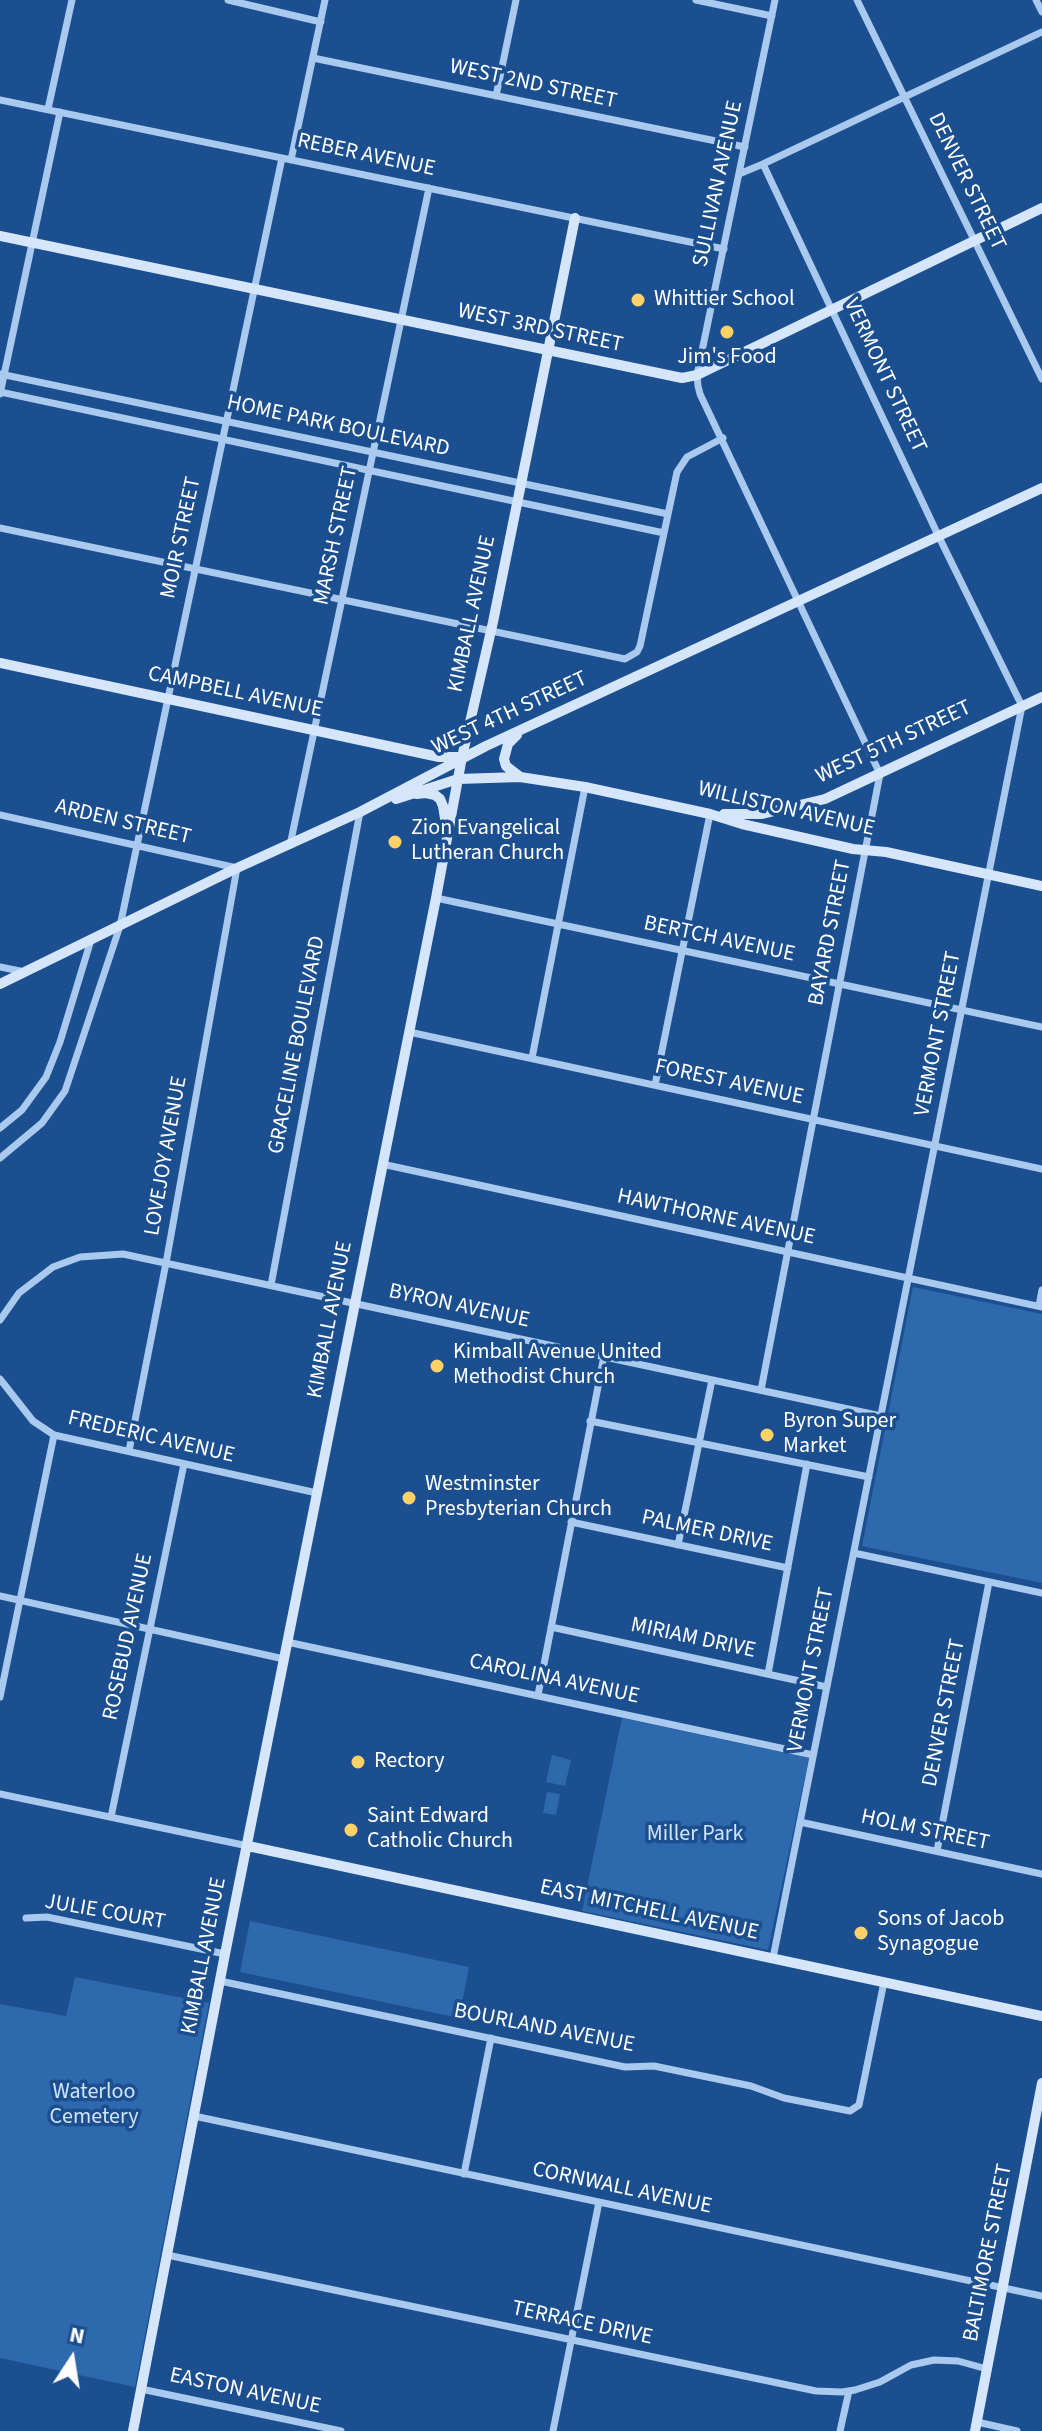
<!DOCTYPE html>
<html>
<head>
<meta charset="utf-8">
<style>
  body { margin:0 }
  #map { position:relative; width:1042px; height:2431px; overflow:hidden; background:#1b4f8f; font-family:"Source Sans 3",sans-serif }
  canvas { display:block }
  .north { position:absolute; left:32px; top:2319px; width:80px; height:80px; -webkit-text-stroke:6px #1b4f8f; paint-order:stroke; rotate:12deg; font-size:22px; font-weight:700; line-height:32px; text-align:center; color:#fff }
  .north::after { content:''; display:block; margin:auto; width:28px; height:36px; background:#fff; clip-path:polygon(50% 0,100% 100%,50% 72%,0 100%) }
</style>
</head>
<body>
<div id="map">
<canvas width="1042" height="2431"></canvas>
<div class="north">N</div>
</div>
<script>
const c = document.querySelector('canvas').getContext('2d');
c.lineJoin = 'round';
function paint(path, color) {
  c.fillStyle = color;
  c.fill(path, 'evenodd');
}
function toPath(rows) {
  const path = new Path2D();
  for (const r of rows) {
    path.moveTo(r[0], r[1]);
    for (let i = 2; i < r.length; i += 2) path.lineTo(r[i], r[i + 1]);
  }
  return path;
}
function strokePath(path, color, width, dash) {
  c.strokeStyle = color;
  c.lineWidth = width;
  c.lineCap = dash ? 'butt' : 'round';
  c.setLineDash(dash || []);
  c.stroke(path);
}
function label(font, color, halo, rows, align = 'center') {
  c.font = font + ' "Source Sans 3",sans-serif';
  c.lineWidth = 7;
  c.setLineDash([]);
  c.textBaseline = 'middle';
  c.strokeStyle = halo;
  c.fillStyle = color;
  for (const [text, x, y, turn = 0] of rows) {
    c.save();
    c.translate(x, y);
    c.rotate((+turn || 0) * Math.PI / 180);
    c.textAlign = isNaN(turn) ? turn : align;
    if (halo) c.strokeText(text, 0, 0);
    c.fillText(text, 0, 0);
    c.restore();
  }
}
paint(toPath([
  [913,1287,1042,1314,1042,1583,862,1546],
  [622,1718,809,1758,768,1950,582,1911],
  [552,1755,571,1760,565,1786,546,1782],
  [547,1792,560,1794,556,1815,543,1813],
  [250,1921,469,1967,459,2018,240,1972],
  [75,1977,209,2003,135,2387,0,2358,0,2004,66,2016]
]), '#2e69ad');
strokePath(toPath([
  [228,0,321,22],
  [696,0,772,16],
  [857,0,1042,379],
  [1036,0,1042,12],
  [313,58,745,147],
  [496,96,516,0],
  [0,100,724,249],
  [48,109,72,0],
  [291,160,325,0],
  [763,164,938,535,1022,706,773,1958],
  [739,174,763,164,1042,32],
  [0,374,668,514],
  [0,392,664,533],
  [0,394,60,112],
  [0,528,625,659,637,652,640,646,677,472,687,457,723,438],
  [0,815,237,868,166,1263,129,1451],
  [290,845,429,188],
  [436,898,1042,1027],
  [0,967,25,972],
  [409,1032,1042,1169],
  [532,1058,585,787],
  [655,1085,710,814],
  [0,1128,22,1110,46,1077,60,1042,91,940],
  [0,1158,42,1123,65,1091,120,926,282,158],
  [382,1164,1042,1307],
  [271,1285,360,812],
  [1039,1306,1042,1290],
  [0,1320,19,1293,53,1267,80,1257,123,1254,881,1416],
  [0,1379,33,1421,54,1435,317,1493],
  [761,1390,880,774,700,394,698,386,697,375,775,0],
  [590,1421,869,1477],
  [571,1522,788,1568],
  [678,1545,712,1380],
  [854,1553,1042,1593],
  [0,1596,284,1659],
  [551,1627,827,1687],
  [287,1642,813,1755],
  [768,1674,807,1464],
  [538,1695,604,1356],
  [0,1697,54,1435],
  [0,1794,248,1846],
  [111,1817,184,1464],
  [800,1822,1042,1874],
  [937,1851,989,1582],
  [26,1918,47,1917,225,1954],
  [220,1981,625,2067,654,2066,751,2086,784,2098,850,2111,859,2105,884,1982],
  [194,2116,1042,2296],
  [464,2174,491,2038],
  [167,2255,816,2391,842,2392,855,2390,880,2382,911,2365,934,2360,958,2361,987,2369],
  [141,2389,341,2431],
  [977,2422,1017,2431],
  [553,2431,599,2202],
  [840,2431,849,2391]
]), '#a9c9ee', 7);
strokePath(toPath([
  [0,236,682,378,697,375,1042,208],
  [0,663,439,757,460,757],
  [517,735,508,744,504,759,506,766,519,776],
  [416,794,426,793,435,795,440,799,443,806,446,825],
  [396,799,458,779,520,777,585,787,710,814,742,824,853,849,886,852,1042,886],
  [724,814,762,814,825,799,1042,697],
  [0,984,237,868,360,812,486,746,1042,488],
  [248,1846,1042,2016],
  [133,2431,225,1954,436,898,462,757,493,622,575,218],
  [975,2431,1042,2083]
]), '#d6e6fa', 10);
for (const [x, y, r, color] of [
  [638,300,8,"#ffd166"],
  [727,332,8,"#ffd166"],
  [395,842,8,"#ffd166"],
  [437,1366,8,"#ffd166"],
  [767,1435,8,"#ffd166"],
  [409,1498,8,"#ffd166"],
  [358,1762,8,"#ffd166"],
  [351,1830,8,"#ffd166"],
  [861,1933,8,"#ffd166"]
]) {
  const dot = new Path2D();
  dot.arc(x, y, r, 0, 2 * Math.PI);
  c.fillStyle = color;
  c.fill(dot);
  strokePath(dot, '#1b4f8f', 3);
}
label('22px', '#fff', '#1b4f8f', [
  ["WEST 2ND STREET",533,85,12],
  ["REBER AVENUE",366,156,12],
  ["DENVER STREET",966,182,64],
  ["SULLIVAN AVENUE",719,184,-78],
  ["WEST 3RD STREET",540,329,12],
  ["VERMONT STREET",884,376,65],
  ["HOME PARK BOULEVARD",338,427,12],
  ["MARSH STREET",337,536,-78],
  ["MOIR STREET",182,538,-78],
  ["KIMBALL AVENUE",473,614,-78],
  ["CAMPBELL AVENUE",235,693,12],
  ["WEST 4TH STREET",510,714,-25],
  ["WEST 5TH STREET",894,743,-25],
  ["WILLISTON AVENUE",786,810,13],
  ["ARDEN STREET",123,823,13],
  ["BAYARD STREET",831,933,-79],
  ["BERTCH AVENUE",719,940,12],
  ["VERMONT STREET",939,1034,-79],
  ["GRACELINE BOULEVARD",298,1045,-79],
  ["FOREST AVENUE",729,1083,12],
  ["LOVEJOY AVENUE",167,1156,-80],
  ["HAWTHORNE AVENUE",716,1218,12],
  ["BYRON AVENUE",459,1307,12],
  ["KIMBALL AVENUE",331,1320,-79],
  ["FREDERIC AVENUE",151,1438,13],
  ["PALMER DRIVE",707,1532,12],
  ["ROSEBUD AVENUE",129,1637,-78],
  ["MIRIAM DRIVE",693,1639,12],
  ["VERMONT STREET",812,1670,-79],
  ["CAROLINA AVENUE",554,1680,12],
  ["DENVER STREET",945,1713,-79],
  ["HOLM STREET",925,1831,12],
  ["EAST MITCHELL AVENUE",649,1911,12],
  ["JULIE COURT",105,1913,10],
  ["KIMBALL AVENUE",205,1956,-79],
  ["BOURLAND AVENUE",544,2029,11],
  ["CORNWALL AVENUE",622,2189,12],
  ["BALTIMORE STREET",989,2253,-79],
  ["TERRACE DRIVE",582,2324,12],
  ["EASTON AVENUE",245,2392,12]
]);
label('22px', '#fff', '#1b4f8f', [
  ["Whittier School",654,300],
  ["Jim's Food",727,358,"center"],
  ["Zion Evangelical",411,829],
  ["Lutheran Church",411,854],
  ["Kimball Avenue United",453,1353],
  ["Methodist Church",453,1378],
  ["Byron Super",783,1422],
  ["Market",783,1447],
  ["Westminster",425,1485],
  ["Presbyterian Church",425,1510],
  ["Rectory",374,1762],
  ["Saint Edward",367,1817],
  ["Catholic Church",367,1842],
  ["Sons of Jacob",877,1920],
  ["Synagogue",877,1945]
], 'left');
label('22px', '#cfe3fa', '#1b4f8f', [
  ["Miller Park",695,1835],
  ["Waterloo",94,2093],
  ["Cemetery",94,2118]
]);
</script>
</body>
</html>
